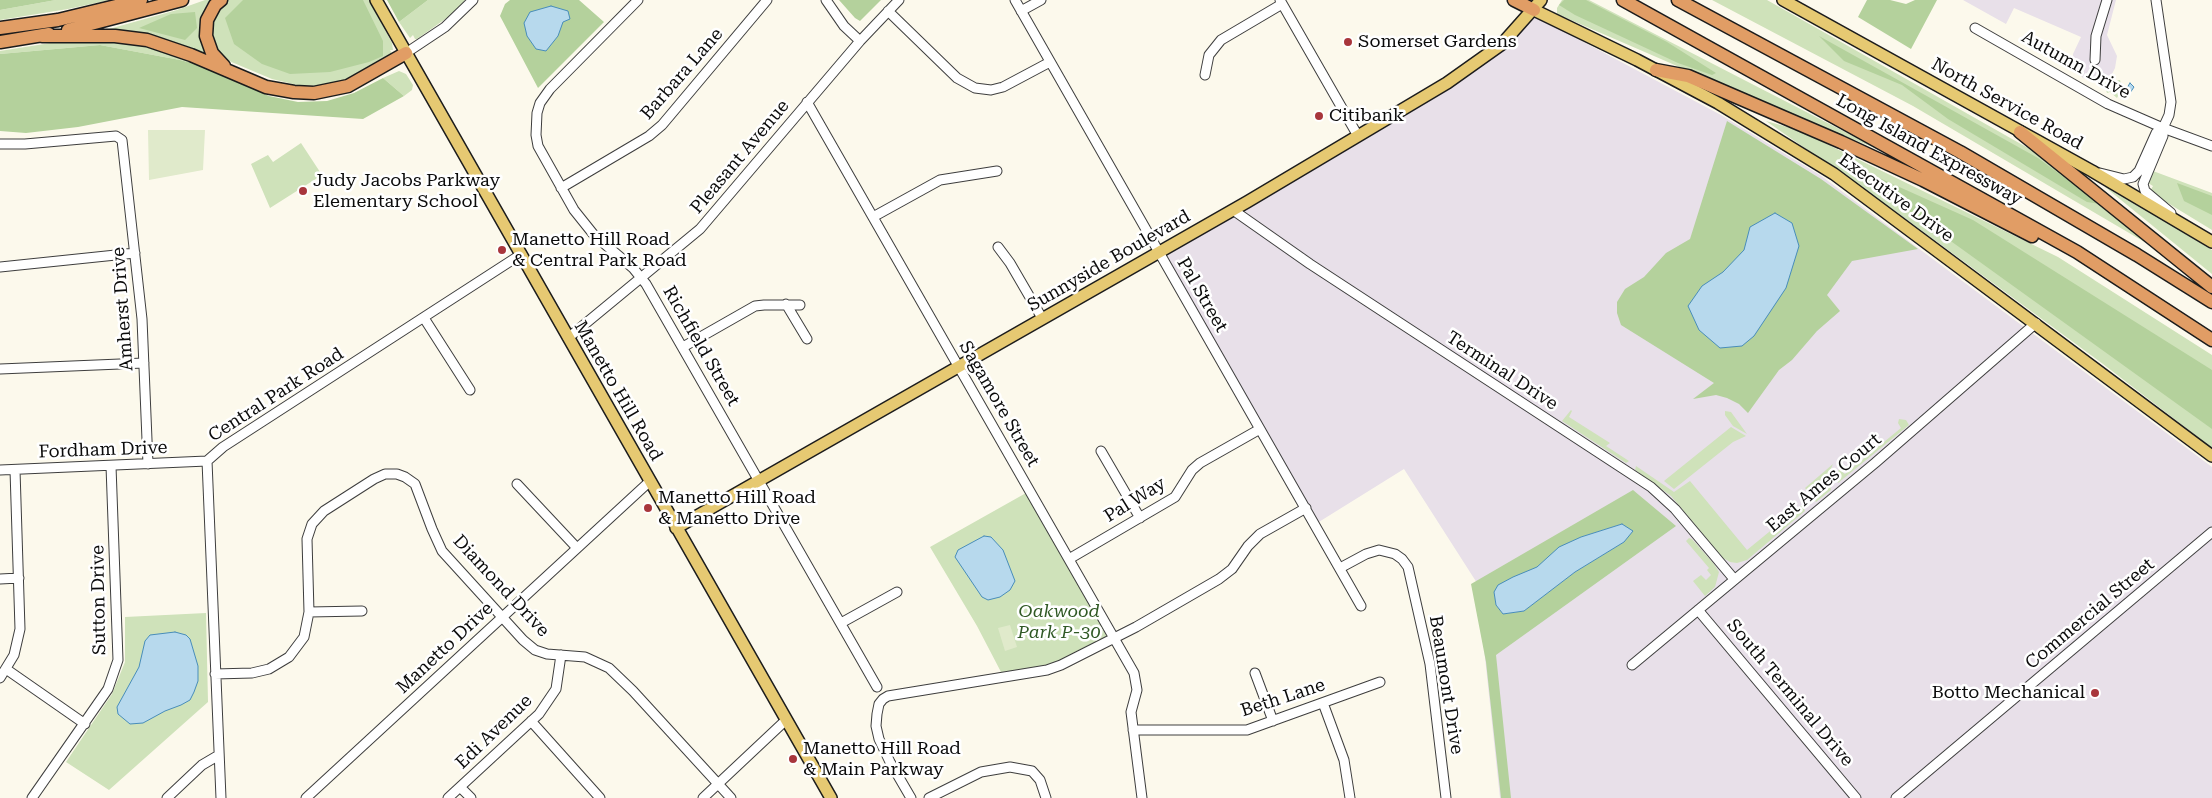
<!DOCTYPE html>
<html>
<head>
<meta charset="utf-8">
<style>
  body { margin:0 }
  canvas { display:block; background:#fcf9ec }
</style>
</head>
<body>
<canvas width="2212" height="798"></canvas>
<script>
const c = document.querySelector('canvas').getContext('2d');
c.lineJoin = 'round';
function paint(path, color) {
  c.fillStyle = color;
  c.fill(path, 'evenodd');
}
function toPath(rows) {
  const path = new Path2D();
  for (const r of rows) {
    path.moveTo(r[0], r[1]);
    for (let i = 2; i < r.length; i += 2) path.lineTo(r[i], r[i + 1]);
  }
  return path;
}
function strokePath(path, color, width, dash) {
  c.strokeStyle = color;
  c.lineWidth = width;
  c.lineCap = dash ? 'butt' : 'round';
  c.setLineDash(dash || []);
  c.stroke(path);
}
function label(font, color, halo, rows, align = 'center') {
  c.font = font + ' "Roboto Serif",serif';
  c.lineWidth = 5;
  c.setLineDash([]);
  c.textBaseline = 'middle';
  c.strokeStyle = halo;
  c.fillStyle = color;
  for (const [text, x, y, turn = 0] of rows) {
    c.save();
    c.translate(x, y);
    c.rotate((+turn || 0) * Math.PI / 180);
    c.textAlign = isNaN(turn) ? turn : align;
    if (halo) c.strokeText(text, 0, 0);
    c.fillText(text, 0, 0);
    c.restore();
  }
}
paint(toPath([
  [1963,0,2116,0,2107,35,2117,56,2115,68,2112,74,2103,80,2090,81,2083,78,2077,72,2073,61,2073,54,2081,37,2014,8,2006,24],
  [1535,13,1559,29,1721,115,1820,175,2212,467,2212,798,1500,798,1477,583,1404,469,1314,525,1157,252,1447,84]
]), '#e8e0e9');
paint(toPath([
  [56,0,110,0,68,9,0,20,0,10],
  [205,0,212,0,207,4,200,18,199,34,208,57,108,32,109,29,177,10],
  [226,0,369,0,392,43,393,50,390,50,392,54,367,70,344,81,318,86,297,85,272,79,222,58,213,46,210,32,211,19],
  [428,0,465,0,458,10,417,39,415,39,413,35,410,38,399,22],
  [1562,0,1589,0,1880,150,1774,108,1557,14,1557,8],
  [1712,0,1767,0,2035,152,2073,178,2170,257,1913,106],
  [76,39,144,43,210,68,180,60,100,45,0,54,0,51],
  [399,71,406,74,413,85,412,90,404,96,383,78],
  [2120,80,2122,88,2117,98,2110,92,2107,93,2104,83],
  [1766,121,1798,130,2058,257,2212,355,2212,448,2103,364,1895,211],
  [301,143,322,175,270,208,251,164,268,155,273,162],
  [2153,171,2212,193,2212,230,2153,194,2150,191,2153,186,2148,183],
  [2106,185,2212,250,2212,274,2105,187],
  [1571,410,1572,411,1569,417,1610,443,1606,446,1629,461,1626,463,1562,421],
  [1725,411,1731,412,1747,434,1733,426,1725,415],
  [1899,419,1906,420,1909,425,1838,483,1836,478,1839,469,1845,474,1901,428,1898,423],
  [1731,427,1746,436,1733,442,1674,489,1664,481],
  [1833,464,1828,475,1831,490,1816,502,1805,488],
  [1636,466,1674,492,1690,481,1747,550,1802,505,1805,511,1747,560,1737,563,1730,562,1723,558,1671,496,1635,470],
  [1026,493,1110,637,1046,668,1001,672,977,626,930,547],
  [1689,538,1692,539,1714,564,1719,572,1715,587,1705,596,1693,581,1701,575,1706,580,1711,575,1707,570,1709,568,1686,541],
  [206,613,208,702,109,790,66,762,112,694,125,662,125,617]
]), '#cfe2ba');
paint(toPath([
  [0,0,56,0,0,10],
  [243,0,363,0,383,41,383,56,369,62,330,72,290,74,262,64,234,44,225,18],
  [387,0,428,0,399,22],
  [510,0,579,0,604,22,538,88,500,16,505,4],
  [839,0,881,0,860,21,855,18],
  [1564,0,1586,0,1667,42,1716,73,1712,75,1678,63,1575,15,1559,5],
  [1867,0,1890,0,1906,4,1915,0,1937,0,1911,49,1858,17],
  [195,12,197,28,185,40,139,28,171,14],
  [1819,36,2038,158,2100,204,2087,202,1948,119,1902,85,1844,61],
  [100,45,180,60,210,68,269,96,298,102,327,101,354,93,383,78,404,96,363,119,182,107,78,127,26,133,0,131,0,54],
  [1727,121,1821,179,1918,249,1852,261,1827,295,1840,311,1817,331,1792,360,1779,370,1748,413,1739,404,1727,398,1716,395,1693,399,1714,383,1621,325,1617,313,1617,302,1625,289,1644,277,1666,253,1690,239],
  [1868,173,1973,220,2212,370,2212,429,1884,193],
  [2177,183,2212,196,2212,215,2184,201],
  [1633,490,1676,526,1496,655,1511,798,1501,798,1486,662,1471,584],
  [1622,524,1624,542,1575,572,1524,611,1503,614,1496,605,1494,592,1537,567,1581,537]
]), '#b4d19c');
paint(toPath([
  [148,130,205,130,203,170,149,180],
  [1010,625,1017,647,1005,651,998,628]
]), '#e0eacb');
const water = toPath([
  [551,6,568,11,570,19,563,22,558,36,546,51,536,49,527,36,524,23,530,12,551,6],
  [2130,83,2134,87,2126,99,2122,96,2130,83],
  [1775,213,1792,223,1799,246,1786,288,1754,336,1742,346,1720,348,1699,330,1688,306,1702,286,1723,272,1744,250,1750,227,1775,213],
  [1622,524,1633,531,1624,542,1575,572,1524,611,1503,614,1496,605,1494,592,1498,585,1513,577,1537,567,1559,547,1581,537,1622,524],
  [984,536,991,537,1003,550,1015,581,1010,590,1000,597,988,600,982,597,955,557,958,550,984,536],
  [175,632,186,635,190,639,198,666,198,681,194,692,190,700,181,705,165,711,143,723,130,724,118,714,117,707,139,667,145,641,150,635,175,632]
]);
paint(water, '#b7d9ed');
strokePath(water, '#488dba', 1);
const minor = toPath([
  [638,0,550,89,540,103,537,113,536,135,538,146,574,210,594,235,633,268,646,284,877,687],
  [826,0,844,26,860,41],
  [1015,0,1361,606],
  [1280,0,1358,136],
  [2156,0,2171,102,2169,115,2163,128,2163,136,2143,184,2145,191,2171,213],
  [888,11,957,78,975,88,991,90,1003,87,1050,62],
  [1021,11,1041,0],
  [1975,28,2108,104,2163,128,2212,146],
  [406,53,445,27,473,0],
  [2095,60,2096,36,2107,0],
  [1205,75,1209,55,1221,40,1282,4],
  [807,102,1134,673,1137,690,1131,712,1142,798],
  [0,144,25,144,116,136,122,140,142,319,148,464],
  [2100,173,2124,179,2133,177,2139,171,2156,133,2163,128],
  [561,188,649,136,662,125,767,0],
  [1233,210,1310,264,1651,487,1675,509,1734,579],
  [873,217,940,180,997,171],
  [998,247,1010,263,1042,318],
  [0,267,135,253],
  [786,304,807,339],
  [424,318,470,390],
  [568,338,700,229,860,41,899,0],
  [683,347,755,306,764,305,800,305],
  [0,369,144,363],
  [1101,451,1140,518],
  [0,470,207,461],
  [517,484,577,548],
  [1069,559,1175,497,1192,470,1200,463,1260,429],
  [1340,568,1366,554,1379,550,1395,554,1402,559,1408,567,1430,664,1446,798],
  [0,579,19,578],
  [1698,610,1856,798],
  [309,612,362,611],
  [841,623,897,592],
  [1632,665,1875,463,2036,323],
  [6,669,85,724],
  [1255,673,1273,721],
  [215,674,252,673,269,669,289,657,304,637,309,612,307,539,312,524,324,511,374,479,385,474,397,474,405,477,415,484,432,529,442,551,523,640,535,650,547,654,585,657,609,668,633,691,731,798],
  [0,678,14,655,20,629,15,470],
  [1323,703,1344,760,1350,798],
  [531,721,600,798],
  [1133,730,1247,730,1380,682],
  [460,787,471,798],
  [32,798,108,689,118,660,111,466],
  [167,798,202,765,219,755],
  [221,798,207,461,223,447,520,255],
  [306,798,649,482],
  [448,798,539,714,556,689,561,655],
  [703,798,786,720],
  [911,798,890,762,879,739,876,726,877,714,879,704,883,699,888,696,1047,670,1061,665,1136,627,1219,579,1232,569,1248,546,1260,534,1306,508],
  [929,798,981,772,1010,767,1032,771,1040,780,1046,798],
  [1896,798,2212,532]
]);
const major = toPath([
  [376,0,831,798],
  [1783,0,2092,171,2212,242],
  [1534,10,1637,60,1718,103,1834,174,2212,456],
  [676,528,1247,202,1447,83,1502,44,1541,0]
]);
const highway = toPath([
  [221,0,215,5,207,20,206,36,212,53,224,66],
  [1514,0,1534,10],
  [1623,0,2077,252,2212,340],
  [1678,0,1960,152,2137,255,2212,302],
  [0,28,58,20,141,0],
  [68,30,182,0],
  [42,36,115,36,147,40,191,55,266,87,294,92,314,93,348,86,406,53],
  [0,42,49,34],
  [1656,70,1688,76,1841,142,1923,180,2032,236],
  [2020,132,2212,287]
]);
strokePath(minor, '#3e3e3e', 11);
strokePath(major, '#1c1c1c', 14);
strokePath(highway, '#1c1c1c', 15);
strokePath(minor, '#fff', 9);
strokePath(major, '#e6c972', 11);
strokePath(highway, '#e19d65', 12);
for (const [x, y, r, color] of [
  [1348,42,5,"#a8363c"],
  [1319,116,5,"#a8363c"],
  [303,191,5,"#a8363c"],
  [502,250,5,"#a8363c"],
  [648,508,5,"#a8363c"],
  [2095,693,5,"#a8363c"],
  [793,759,5,"#a8363c"]
]) {
  const dot = new Path2D();
  dot.arc(x, y, r, 0, 2 * Math.PI);
  c.fillStyle = color;
  c.fill(dot);
  strokePath(dot, '#fff', 2);
}
label('18px', '#0b0b0b', '#fff', [
  ["Somerset Gardens",1358,42],
  ["Citibank",1329,116],
  ["Judy Jacobs Parkway",313,181],
  ["Elementary School",313,202],
  ["Manetto Hill Road",512,240],
  ["& Central Park Road",512,261],
  ["Manetto Hill Road",658,498],
  ["& Manetto Drive",658,519],
  ["Botto Mechanical",2085,693,"right"],
  ["Manetto Hill Road",803,749],
  ["& Main Parkway",803,770]
], 'left');
label('18px', '#0b0b0b', '#fff', [
  ["Autumn Drive",2076,65,29],
  ["Barbara Lane",682,74,-49],
  ["North Service Road",2007,104,29],
  ["Long Island Expressway",1929,150,29],
  ["Pleasant Avenue",740,157,-50],
  ["Executive Drive",1896,198,36],
  ["Sunnyside Boulevard",1109,261,-30],
  ["Pal Street",1202,295,60],
  ["Amherst Drive",123,309,-94],
  ["Richfield Street",701,346,60],
  ["Terminal Drive",1502,371,33],
  ["Manetto Hill Road",618,391,60],
  ["Central Park Road",276,395,-33],
  ["Sagamore Street",999,404,60],
  ["Fordham Drive",103,450,-2],
  ["East Ames Court",1824,483,-40],
  ["Pal Way",1135,500,-32],
  ["Diamond Drive",501,586,47],
  ["Sutton Drive",99,600,-91],
  ["Commercial Street",2090,614,-40],
  ["Manetto Drive",445,648,-43],
  ["Beaumont Drive",1446,685,81],
  ["South Terminal Drive",1790,693,50],
  ["Beth Lane",1283,698,-18],
  ["Edi Avenue",494,732,-44]
]);
label('italic 18px', '#305925', '#fff', [
  ["Oakwood",1059,612],
  ["Park P-30",1059,633]
]);
</script>
</body>
</html>
